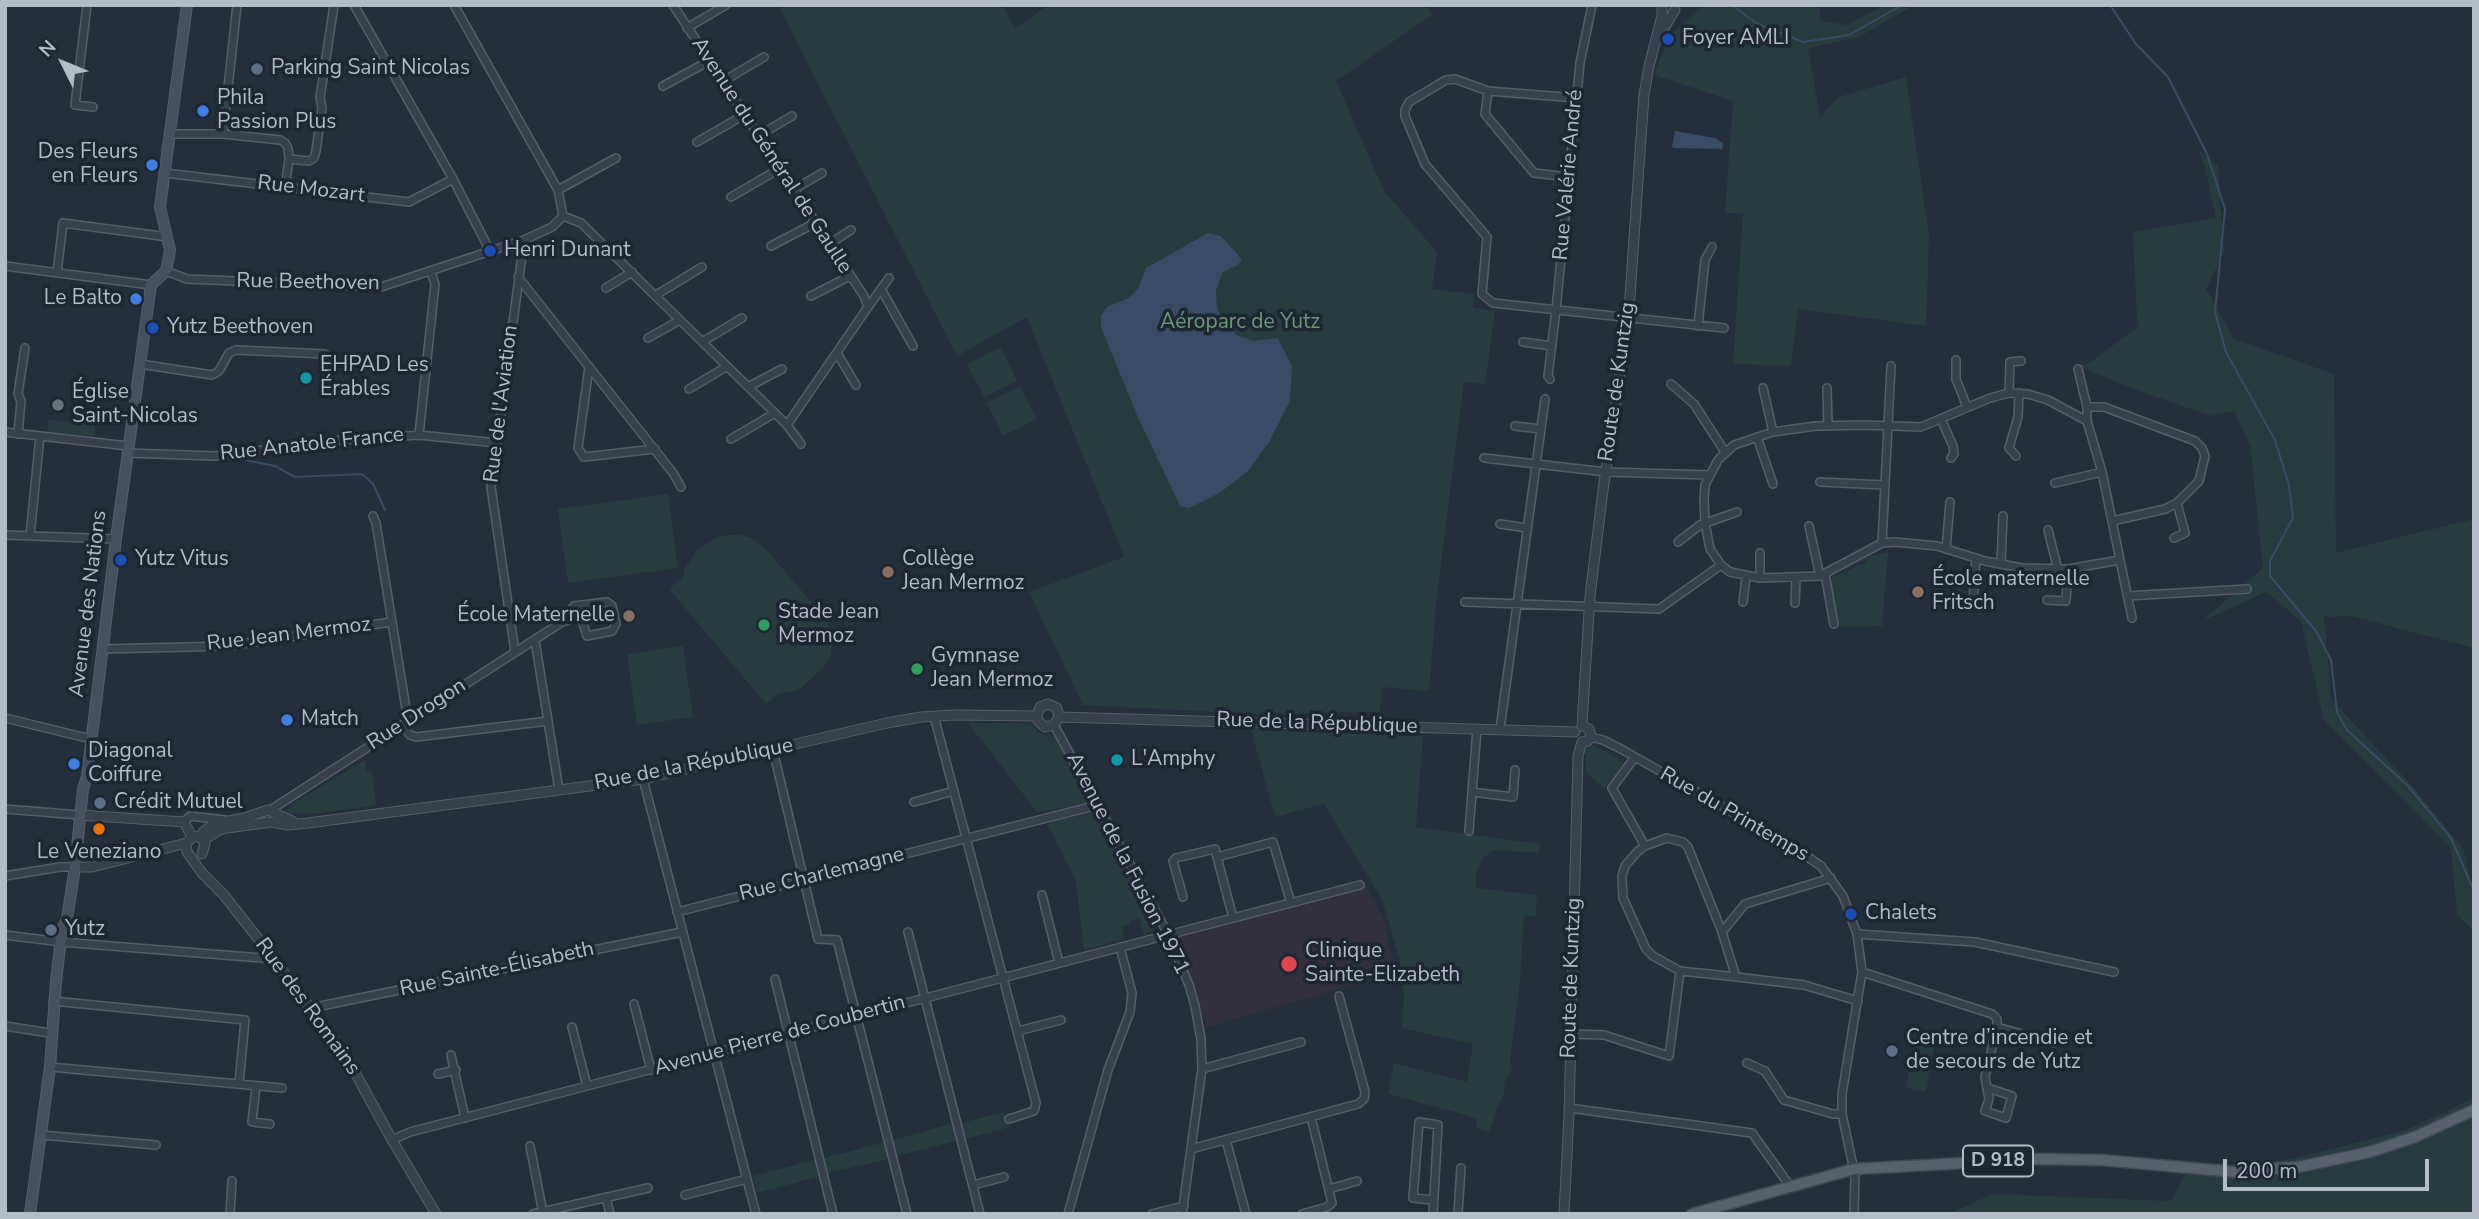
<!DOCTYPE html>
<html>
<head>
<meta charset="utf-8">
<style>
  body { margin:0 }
  #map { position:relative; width:2479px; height:1219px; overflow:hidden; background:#242f3e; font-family:"Nunito Sans",sans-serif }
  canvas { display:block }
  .frame { position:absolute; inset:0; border:7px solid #b4bcc9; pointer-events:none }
  .north { position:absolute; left:28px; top:28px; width:70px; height:70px; -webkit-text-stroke:5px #1d2633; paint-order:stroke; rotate:313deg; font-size:19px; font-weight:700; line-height:28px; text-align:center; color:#b4bcc9 }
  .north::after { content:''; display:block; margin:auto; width:24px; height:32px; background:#b4bcc9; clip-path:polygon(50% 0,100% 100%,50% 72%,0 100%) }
  .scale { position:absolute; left:2223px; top:1159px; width:206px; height:32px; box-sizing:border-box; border:4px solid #b4bcc9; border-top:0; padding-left:9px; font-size:21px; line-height:24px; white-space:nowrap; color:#b4bcc9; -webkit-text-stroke:5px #1d2633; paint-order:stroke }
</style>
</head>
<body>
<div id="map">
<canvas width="2479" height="1219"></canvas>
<div class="frame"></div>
<div class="north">N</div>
<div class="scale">200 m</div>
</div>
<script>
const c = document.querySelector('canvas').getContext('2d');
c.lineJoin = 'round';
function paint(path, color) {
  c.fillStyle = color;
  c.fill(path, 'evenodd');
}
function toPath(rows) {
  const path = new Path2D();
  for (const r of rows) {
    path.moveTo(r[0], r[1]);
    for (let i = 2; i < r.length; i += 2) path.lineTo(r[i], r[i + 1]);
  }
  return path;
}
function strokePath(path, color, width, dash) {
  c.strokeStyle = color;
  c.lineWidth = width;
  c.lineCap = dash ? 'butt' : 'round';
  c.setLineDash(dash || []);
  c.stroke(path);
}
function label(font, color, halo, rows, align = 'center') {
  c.font = font + ' "Nunito Sans",sans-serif';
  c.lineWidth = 7;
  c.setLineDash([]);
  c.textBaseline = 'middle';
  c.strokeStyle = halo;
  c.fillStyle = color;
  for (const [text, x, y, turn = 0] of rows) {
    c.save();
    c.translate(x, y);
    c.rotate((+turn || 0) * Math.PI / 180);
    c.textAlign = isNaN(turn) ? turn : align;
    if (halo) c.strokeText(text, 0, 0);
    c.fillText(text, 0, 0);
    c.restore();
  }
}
paint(toPath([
  [1366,886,1384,920,1394,973,1207,1027,1179,949,1178,939,1183,935]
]), '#32303f');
paint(toPath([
  [778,5,1003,5,1015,29,1048,5,1427,5,1432,15,1336,81,1384,191,1437,252,1432,289,1474,294,1473,308,1495,311,1485,384,1464,382,1437,594,1429,691,1382,687,1380,712,1257,714,1083,705,1029,592,1124,557,1027,317,957,356],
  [1704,5,1819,5,1821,21,1847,25,1885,5,1914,5,1859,37,1808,48,1820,117,1839,97,1906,77,1929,236,1926,326,1798,309,1791,366,1733,364,1743,213,1725,213,1733,101,1654,75,1669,36],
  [2198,149,2218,165,2224,252,2206,289,2234,339,2334,374,2336,553,2474,519,2474,648,2351,616,2324,617,2331,699,2414,788,2464,850,2474,899,2474,931,2457,915,2451,848,2324,720,2301,621,2266,592,2202,621,2263,568,2250,444,2234,411,2211,416,2128,387,2077,365,2088,364,2139,326,2137,322,2133,232,2216,218,2205,168],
  [1001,347,1017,381,984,397,967,364],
  [1020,386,1037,419,1003,436,987,403],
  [49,420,95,424,95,437,47,432],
  [668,494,678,568,568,583,558,509],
  [728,535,740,535,753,539,765,548,825,618,832,632,832,647,830,658,823,668,801,688,791,692,779,693,766,704,669,589,683,577,685,568,697,550,716,538],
  [1888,552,1882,626,1830,627,1823,586,1827,579,1865,563,1870,556],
  [683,646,693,717,637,725,627,654],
  [968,723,1029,724,1043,735,1057,736,1089,798,1087,804,1037,812],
  [1251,729,1423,736,1416,827,1540,844,1539,853,1493,850,1482,859,1476,875,1476,888,1537,895,1536,916,1524,915,1520,983,1510,1060,1512,1071,1505,1081,1504,1095,1497,1107,1490,1132,1476,1128,1477,1118,1388,1094,1394,1063,1467,1082,1473,1044,1402,1028,1404,994,1400,961,1382,899,1324,804,1275,817],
  [1593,745,1621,760,1620,762,1627,765,1604,788,1586,773,1586,748],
  [365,760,367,772,372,771,376,805,320,813,290,814,285,812,294,803],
  [1092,811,1098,813,1156,926,1153,931,1144,935,1139,918,1131,920,1131,923,1122,927,1124,939,1084,950,1076,881,1047,824],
  [1914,1043,1934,1046,1926,1092,1906,1088],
  [2474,1098,2474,1214,1948,1214,1993,1194,2171,1201,2185,1175,2167,1159,2221,1164,2263,1163,2292,1159,2406,1130],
  [1004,1112,1010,1127,966,1139,962,1123],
  [954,1123,959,1140,897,1156,893,1140],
  [885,1142,889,1159,827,1173,824,1158],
  [817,1159,821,1176,757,1193,753,1176]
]), '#263c3f');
paint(toPath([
  [1675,131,1715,138,1723,143,1722,149,1675,148,1672,147],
  [1208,233,1221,236,1242,259,1238,265,1223,272,1216,290,1217,308,1225,324,1237,335,1253,341,1278,338,1292,367,1290,401,1269,442,1248,471,1221,492,1189,508,1180,506,1137,415,1101,327,1101,315,1107,307,1129,298,1138,289,1146,268]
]), '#394c67');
strokePath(toPath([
  [1732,5,1756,23,1803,42,1849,35,1902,5],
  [2110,5,2136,44,2168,77,2207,154,2225,209,2215,312,2226,352,2275,440,2289,485,2293,518,2270,561,2270,576,2316,631,2331,660,2337,712,2347,730,2408,786,2451,838,2474,891],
  [245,460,275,466,295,477,362,474,373,484,385,510]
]), '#394c67', 2);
const minor = toPath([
  [87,5,75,105,93,107],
  [354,5,453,179,490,251],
  [454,5,558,190,563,216],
  [673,5,864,296,868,307,787,425,801,444],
  [687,28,726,5],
  [722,82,764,57],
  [663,86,709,61],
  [1488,91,1485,114,1534,173,1569,177],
  [1576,98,1488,91,1455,79,1446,80,1409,102,1405,110,1405,116,1425,164,1487,237,1482,294,1493,303,1724,328],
  [170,134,223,134,237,5],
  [223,134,280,140,285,143,288,148,289,159,285,187],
  [758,136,792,116],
  [697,142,744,115],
  [289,159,309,161,314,158,316,151,322,108,320,98,334,5],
  [165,173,409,202,453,179],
  [558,190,616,158],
  [793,190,822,173],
  [731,197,779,169],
  [563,216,581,223,787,425],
  [829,244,851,230],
  [771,246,815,223],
  [5,266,151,285],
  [166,271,187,279,381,287,524,240,552,227,563,216],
  [57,273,63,223,168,237],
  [518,277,673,473,681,487],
  [606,288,632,272],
  [881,289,913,346],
  [656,295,702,267],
  [811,296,850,276],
  [868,307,889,278],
  [1698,326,1705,260,1712,247],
  [648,338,680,320],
  [702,342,742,318],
  [1523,342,1552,346],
  [837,353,856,385],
  [1956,360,1956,379,1967,407],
  [140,364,212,375,219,371,229,353,236,350,325,354],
  [589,367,578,448,584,457,655,449],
  [2078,369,2087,407],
  [1550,379,1548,376,1556,310,1580,63,1592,5],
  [1671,384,1694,404,1725,452],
  [748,387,782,369],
  [1763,388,1773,432],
  [1827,388,1828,426],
  [689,389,726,367],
  [2009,393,2028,394,2048,400,2087,421,2102,472,2120,560,2068,569,2022,568,1985,561,1937,546,1895,542,1882,543,1820,576,1760,578,1730,572,1721,565,1710,549,1705,523,1704,499,1705,485,1718,460,1734,445,1773,432,1816,426,1865,425,1921,427,1990,398,2009,393],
  [2009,393,2010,362,2021,361],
  [1941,419,1953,446,1954,454,1951,458],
  [2087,421,2087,407,2104,407,2195,441,2202,448,2205,456,2199,481,2177,503,2165,509,2112,521],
  [1515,426,1540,429],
  [5,432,128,446],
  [18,434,21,401,18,394,25,348],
  [419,435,435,284,431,272],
  [1757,437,1773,484],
  [731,439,775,413],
  [127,453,215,456,341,440,419,435,497,443],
  [2016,456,2009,448,2018,417,2019,393],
  [1484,458,1606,472,1709,475],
  [1820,482,1884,485],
  [2055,483,2102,472],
  [373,516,376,523,408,721],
  [1500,524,1527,528],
  [1809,526,1820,576],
  [2048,530,2058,570],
  [5,535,116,539],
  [30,536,40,436],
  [2174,538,2185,533,2177,503],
  [1678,542,1700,525,1737,512],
  [1882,543,1891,366],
  [1946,549,1950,502],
  [1976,558,1973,601,1990,602],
  [2120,560,2132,618],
  [2001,564,2003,516],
  [1825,574,1834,624],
  [1760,578,1760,553],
  [2127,596,2247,589],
  [2047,600,2066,601,2068,569],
  [1465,602,1659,609,1721,565],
  [1743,602,1746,577],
  [1795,603,1796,578],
  [535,640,559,790],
  [103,649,228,646,391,622],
  [515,652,491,487,524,240],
  [934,716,1036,1103,1034,1111,1009,1119],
  [5,718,91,739],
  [402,725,410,735,416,737,548,721],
  [1054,725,1168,934,1189,985,1195,1006,1201,1039,1202,1069,1182,1214],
  [1500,729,1545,399],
  [1590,737,1603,740,1621,749,1790,845,1821,866,1843,896,1857,934,1862,972,1842,1094,1842,1114,1855,1175,1854,1214],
  [773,750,818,939,837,940,907,1214],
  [1635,757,1612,788,1645,846],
  [643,779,756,1214],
  [1472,792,1513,797,1515,770],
  [914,802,954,791],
  [5,809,80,815],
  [272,809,562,622,576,618,582,621,587,636,612,631,616,624,612,606,607,602,574,606,562,622],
  [184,822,190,816,225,820],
  [1469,831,1477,729],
  [5,876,60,867,75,867],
  [1042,895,1059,963],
  [1183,897,1173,861,1176,858,1215,849,1217,857],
  [677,912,1098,805],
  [1233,918,1217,857,1273,842,1291,903],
  [908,932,980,1214],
  [1722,932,1745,904,1831,878],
  [1857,934,1975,942,2114,972],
  [5,935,61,942,274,959],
  [1862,972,1992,1014,1997,1019,1997,1027,1985,1077,1989,1099,1985,1111,2006,1118,2012,1096,1988,1088],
  [1736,977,1722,932,1688,847,1683,842,1667,838,1645,846,1638,851,1625,866,1622,876,1623,898,1646,949,1653,956,1680,971,1728,976,1804,985,1858,1001],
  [775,979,833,1214],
  [53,1001,245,1020,239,1084],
  [634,1004,651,1070],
  [311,1008,682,932],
  [5,1026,50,1033],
  [572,1027,587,1086],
  [1997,1027,2054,1043],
  [1018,1031,1061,1020],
  [1571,1034,1604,1035,1669,1056,1680,971],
  [451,1055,465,1118],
  [1747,1063,1765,1071,1784,1100,1833,1114,1842,1114],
  [50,1067,282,1088],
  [1202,1069,1301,1042],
  [438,1074,456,1070],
  [256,1086,252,1122,270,1124],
  [1569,1108,1752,1133,1790,1186],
  [41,1135,156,1145],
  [392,1140,410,1132,1360,885],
  [1226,1140,1246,1214],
  [530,1146,543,1213],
  [1191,1149,1358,1104,1364,1099,1365,1092,1339,996],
  [973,1185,1004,1177],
  [1329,1189,1357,1181],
  [685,1195,747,1179],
  [606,1197,610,1214],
  [230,1214,232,1181],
  [533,1214,648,1188],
  [1068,1214,1108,1070,1130,1012,1132,993,1120,947],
  [1152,1214,1184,1206],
  [1302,1214,1327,1207,1332,1203,1311,1117],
  [1433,1214,1438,1125,1419,1122,1413,1198,1433,1200],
  [1458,1214,1461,1168]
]);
const tertiary = toPath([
  [1662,31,1675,10],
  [1037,716,1040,707,1048,704,1057,708,1059,717],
  [1037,716,1038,721,1045,727,1054,725,1059,717],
  [1059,717,1575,732],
  [1582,726,1590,596,1603,490,1629,310,1644,95,1649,66,1662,16,1662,5],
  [1582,742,1588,741,1591,735,1589,729,1582,726],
  [80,815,184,822,192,837],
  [200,837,203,832,214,824,244,818,268,810,292,821],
  [204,840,219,830,227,828,271,822,288,825,308,823,643,779,887,723,921,717,954,715,1037,716],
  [186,843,187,852,202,873,223,894,264,946,346,1056,392,1140,436,1214],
  [75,867,92,867,144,854,186,843,194,836,202,838,205,844,202,854],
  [1564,1214,1569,1114,1578,756,1582,742]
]);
const secondary = toPath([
  [30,1214,50,1067,56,981,62,930,67,919,75,867,83,789,87,777,116,539,151,285,166,271,170,250,160,207,187,5]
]);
const primary = toPath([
  [1692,1214,1854,1169,2039,1159,2102,1160,2235,1172,2299,1167,2370,1152,2415,1137,2474,1110]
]);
strokePath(minor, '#565f6c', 10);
strokePath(tertiary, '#565f6c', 11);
strokePath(secondary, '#565f6c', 12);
strokePath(primary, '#414a57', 13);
strokePath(minor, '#38414e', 7);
strokePath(tertiary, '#38414e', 9);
strokePath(secondary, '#465061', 10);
strokePath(primary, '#56606e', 10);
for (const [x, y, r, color] of [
  [1668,39,7,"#1a4fb4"],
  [257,69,7,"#5c6f8a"],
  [203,111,7,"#3f7fe0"],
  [152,165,7,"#3f7fe0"],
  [490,251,7,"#1a4fb4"],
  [136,299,7,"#3f7fe0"],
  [153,328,7,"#1a4fb4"],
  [306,378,7,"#0f9aa8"],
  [58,405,7,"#6b7280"],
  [121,560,7,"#1a4fb4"],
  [888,572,7,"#8d6e63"],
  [1918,592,7,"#8d6e63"],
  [629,616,7,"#8d6e63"],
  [764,625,7,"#2e9e5b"],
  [917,669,7,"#2e9e5b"],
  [287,720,7,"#3f7fe0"],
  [1117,760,7,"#0f9aa8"],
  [74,764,7,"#3f7fe0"],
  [100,803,7,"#5c6f8a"],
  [99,829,7,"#e8710a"],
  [1851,914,7,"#1a4fb4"],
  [51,930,7,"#5c6f8a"],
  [1289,964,9,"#e0444e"],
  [1892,1051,7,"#5c6f8a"]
]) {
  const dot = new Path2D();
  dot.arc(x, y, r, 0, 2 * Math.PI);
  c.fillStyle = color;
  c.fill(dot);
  strokePath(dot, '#1d2633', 2.5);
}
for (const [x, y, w] of [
  [1998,1161,70]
]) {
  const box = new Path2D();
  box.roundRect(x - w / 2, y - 15.5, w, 31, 5);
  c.fillStyle = '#1d2633';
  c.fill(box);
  strokePath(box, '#b4bcc9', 2);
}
label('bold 19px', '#b4bcc9', null, [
  ["D 918",1998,1161]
]);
label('21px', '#b4bcc9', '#1d2633', [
  ["Foyer AMLI",1682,39],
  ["Parking Saint Nicolas",271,69],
  ["Phila",217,99],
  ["Passion Plus",217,123],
  ["Des Fleurs",138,153,"right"],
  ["en Fleurs",138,177,"right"],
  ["Henri Dunant",504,251],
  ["Le Balto",122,299,"right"],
  ["Yutz Beethoven",167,328],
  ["EHPAD Les",320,366],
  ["Érables",320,390],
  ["Église",72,393],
  ["Saint-Nicolas",72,417],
  ["Yutz Vitus",135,560],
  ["Collège",902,560],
  ["Jean Mermoz",902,584],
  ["École maternelle",1932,580],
  ["Fritsch",1932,604],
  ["Stade Jean",778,613],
  ["Mermoz",778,637],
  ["École Maternelle",615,616,"right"],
  ["Gymnase",931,657],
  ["Jean Mermoz",931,681],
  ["Match",301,720],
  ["Diagonal",88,752],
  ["Coiffure",88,776],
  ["L'Amphy",1131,760],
  ["Crédit Mutuel",114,803],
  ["Le Veneziano",99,853,"center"],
  ["Chalets",1865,914],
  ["Yutz",65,930],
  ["Clinique",1305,952],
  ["Sainte-Elizabeth",1305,976],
  ["Centre d’incendie et",1906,1039],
  ["de secours de Yutz",1906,1063]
], 'left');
label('21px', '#b4bcc9', '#1d2633', [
  ["Avenue du Général de Gaulle",771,156,57],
  ["Rue Valérie André",1569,175,-85],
  ["Rue Mozart",311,190,7],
  ["Rue Beethoven",308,283,1],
  ["Route de Kuntzig",1618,382,-82],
  ["Rue de l'Aviation",502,404,-83],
  ["Rue Anatole France",312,445,-6],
  ["Avenue des Nations",89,604,-83],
  ["Rue Jean Mermoz",289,635,-7],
  ["Rue Drogon",417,715,-33],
  ["Rue de la République",1317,724,2],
  ["Rue de la République",694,765,-11],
  ["Rue du Printemps",1734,815,30],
  ["Avenue de la Fusion 1971",1127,864,63],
  ["Rue Charlemagne",822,875,-14],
  ["Rue Sainte-Élisabeth",497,970,-12],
  ["Route de Kuntzig",1572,978,-88],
  ["Rue des Romains",307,1007,54],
  ["Avenue Pierre de Coubertin",780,1036,-15]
]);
label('21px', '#6b9a76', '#1d2633', [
  ["Aéroparc de Yutz",1240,323]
]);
</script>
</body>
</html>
